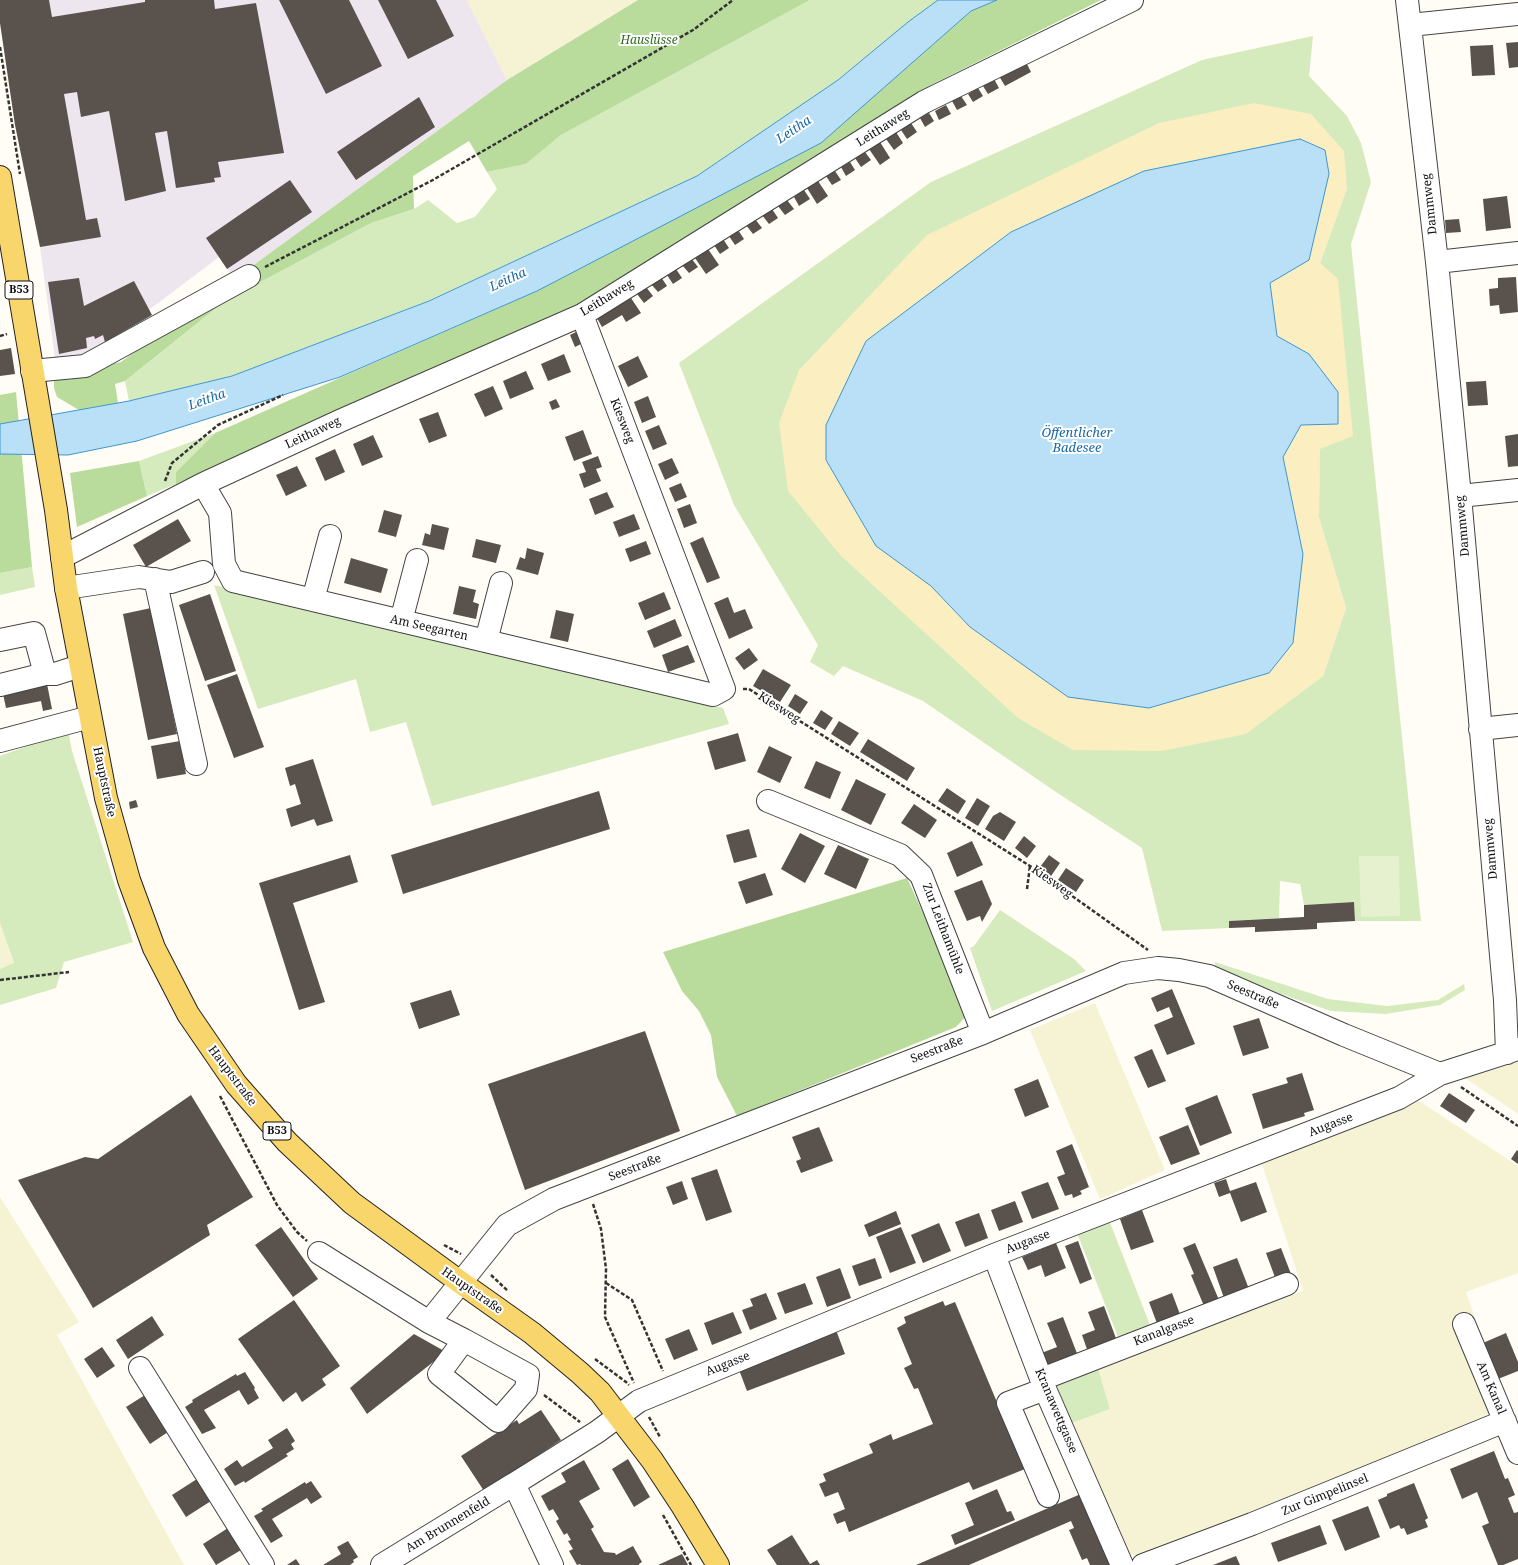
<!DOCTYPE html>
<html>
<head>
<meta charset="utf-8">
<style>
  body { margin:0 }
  canvas { display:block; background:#fffdf5 }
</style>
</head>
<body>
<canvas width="1518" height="1565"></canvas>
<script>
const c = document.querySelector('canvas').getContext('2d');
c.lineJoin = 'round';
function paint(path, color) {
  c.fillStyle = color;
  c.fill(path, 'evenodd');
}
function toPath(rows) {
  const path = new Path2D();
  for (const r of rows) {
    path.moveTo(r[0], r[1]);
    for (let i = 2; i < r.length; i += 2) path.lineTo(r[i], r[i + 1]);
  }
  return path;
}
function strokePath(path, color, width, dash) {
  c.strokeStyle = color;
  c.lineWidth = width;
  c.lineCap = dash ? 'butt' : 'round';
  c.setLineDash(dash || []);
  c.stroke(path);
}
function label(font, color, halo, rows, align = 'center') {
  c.font = font + ' "Noto Serif",serif';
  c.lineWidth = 4;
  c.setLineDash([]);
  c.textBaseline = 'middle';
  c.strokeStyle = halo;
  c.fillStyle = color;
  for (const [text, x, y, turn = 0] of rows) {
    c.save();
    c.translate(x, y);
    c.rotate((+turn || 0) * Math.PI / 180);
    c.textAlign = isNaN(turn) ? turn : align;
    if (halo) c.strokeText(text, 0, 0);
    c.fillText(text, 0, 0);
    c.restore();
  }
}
paint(toPath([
  [0,0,467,0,507,80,235,279,219,257,149,310,152,315,83,359,55,359,40,247,15,125,0,23]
]), '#eee6ef');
paint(toPath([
  [467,0,638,0,507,80],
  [0,923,14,964,0,969],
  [1095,1003,1165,1170,1100,1199,1030,1030],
  [1518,1055,1518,1114,1462,1076],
  [1413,1097,1518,1166,1518,1273,1466,1292,1474,1315,1459,1320,1492,1412,1445,1435,1139,1556,1124,1552,1072,1423,1110,1409,1098,1368,1303,1291,1261,1161],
  [0,1197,79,1322,57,1335,184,1565,0,1565]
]), '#f6f3d4');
paint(toPath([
  [810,0,938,0,908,22,838,80,697,176,428,301,232,376,129,401,125,381,225,301,371,223,414,209,428,200,457,223,475,217,497,189,487,172,526,164,561,135],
  [1313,36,1309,76,1347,116,1361,143,1371,182,1351,244,1421,921,1355,921,1354,902,1304,905,1300,884,1280,881,1279,918,1229,921,1229,928,1162,931,1142,848,1059,794,923,701,843,666,834,676,810,662,818,645,734,505,679,363,931,182,1202,60],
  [1347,188,1320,263,1319,518,1346,608,1323,676,1246,733,1018,718,799,370],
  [215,433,176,472,176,484,147,496,139,461],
  [32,567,35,587,0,595,0,573],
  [214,585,723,708,729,724,432,806,406,722,370,732,356,679,258,709],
  [68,731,72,751,133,942,64,962,56,988,0,1005,0,969,14,963,0,923,0,756],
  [1000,910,1074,959,1086,971,992,1011,970,948,974,946],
  [1215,962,1328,999,1387,1006,1438,1000,1464,984,1465,990,1440,1005,1386,1014,1331,1011,1281,994,1215,968],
  [1109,1220,1150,1325,1118,1337,1077,1233],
  [1098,1368,1110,1409,1072,1423,1056,1384]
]), '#d5ebbd');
paint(toPath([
  [638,0,810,0,561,135,526,164,487,172,469,141,413,176,414,209,371,223,225,301,125,381,115,384,118,403,79,410,57,397,54,388,54,377,121,362,507,80],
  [997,0,1101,0,933,84,553,321,176,484,176,472,215,433,537,291,727,191,909,65,971,11],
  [16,392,32,567,0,573,0,395],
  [139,461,147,496,77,527,70,473],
  [907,878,969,1013,956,1027,737,1116,717,1077,711,1035,699,1011,682,991,663,952]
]), '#b9dc9c');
paint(toPath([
  [1254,103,1311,114,1344,151,1347,188,1320,263,1338,279,1353,436,1320,449,1319,518,1346,608,1323,676,1246,734,1162,751,1073,750,1018,718,841,556,788,491,779,423,799,370,927,235,1159,123],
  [1300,139,1309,259,1270,282,1277,336,1309,354,1301,425,1283,457,1303,554,1021,663,970,627,931,586,876,546,1011,232,1144,171]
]), '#fbeec1');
paint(toPath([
  [1359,856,1399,856,1400,916,1361,917]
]), '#e6f2cf');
const water = toPath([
  [938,0,997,0,971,11,821,143,537,291,340,377,137,441,68,455,0,454,0,424,129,401,232,376,429,301,697,176,838,80,908,22,938,0],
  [1300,139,1325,150,1329,174,1309,260,1270,283,1277,336,1309,354,1338,392,1338,424,1301,425,1283,457,1303,554,1293,643,1269,673,1149,708,1068,697,970,627,931,586,876,546,826,460,826,425,866,341,1011,232,1144,171,1300,139]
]);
paint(water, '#b9e0f7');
strokePath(water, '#3f96cf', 1);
paint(toPath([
  [0,0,49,0,52,17,145,2,145,0,214,0,215,9,256,3,284,153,218,162,221,177,214,178,215,182,176,188,167,131,155,133,166,191,125,201,109,111,81,117,77,92,64,94,86,220,97,218,101,237,40,247,15,125,0,23],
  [279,0,349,0,382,66,326,94],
  [378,0,436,0,454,36,408,59],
  [1518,42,1518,67,1509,68,1506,43],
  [1493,45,1495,75,1472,76,1470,46],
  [1026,62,1031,72,1005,86,999,76],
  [994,79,999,88,988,94,983,86],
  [978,88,983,96,973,102,968,94],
  [961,96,967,105,957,110,952,101],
  [419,97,435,127,356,180,337,152],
  [946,105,951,114,939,120,935,111],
  [929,113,934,121,925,127,920,118],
  [911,123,917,132,907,139,901,130],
  [896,132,903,143,894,150,886,139],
  [880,142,890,158,880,165,869,149],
  [865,152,871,160,861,167,855,158],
  [850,162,855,170,846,176,841,167],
  [835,171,841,180,832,185,826,176],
  [290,180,312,212,227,269,206,238],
  [818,181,828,196,817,204,807,188],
  [804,190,810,199,799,206,794,197],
  [1507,196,1511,228,1486,231,1483,199],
  [787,200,794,209,785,215,778,206],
  [772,209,778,218,769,224,762,215],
  [755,219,762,228,753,234,746,225],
  [1459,219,1461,232,1446,233,1445,220],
  [738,230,744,239,735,245,729,236],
  [723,239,729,248,720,254,714,245],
  [708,249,719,265,706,274,695,258],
  [691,258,698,267,689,273,682,265],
  [676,269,682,278,673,284,667,275],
  [661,277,667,286,658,292,651,284],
  [1516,277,1518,312,1500,314,1499,305,1490,306,1489,289,1498,288,1498,278],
  [79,278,84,306,134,281,152,315,105,342,103,335,95,339,94,336,86,338,87,348,59,354,48,282],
  [646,287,653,296,644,303,637,294],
  [631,298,641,313,626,322,622,315,602,327,597,318],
  [576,332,581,344,575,347,570,335],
  [11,348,15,374,0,376,0,350],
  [564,354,571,372,548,381,541,364],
  [638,356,648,377,628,387,618,366],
  [526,371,534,389,510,399,503,381],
  [1486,381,1488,405,1468,406,1466,382],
  [493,386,503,409,485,417,474,394],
  [648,396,656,417,642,423,634,402],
  [556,399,560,407,552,410,549,402],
  [438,412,447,436,429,443,419,419],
  [659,425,667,444,653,450,645,431],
  [583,430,592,454,574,461,565,437],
  [1518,434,1518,466,1508,467,1505,436],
  [373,435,383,457,362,466,353,444],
  [335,449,345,472,325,481,315,458],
  [598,456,602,467,596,469,601,481,584,488,579,474,586,472,582,462],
  [672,458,679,473,665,480,658,464],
  [297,466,307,486,286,496,276,475],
  [681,483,687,497,675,502,669,488],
  [607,492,614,507,595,515,589,499],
  [690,504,697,523,684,528,677,509],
  [384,510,402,515,396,537,378,532],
  [634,514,640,529,619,537,613,522],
  [178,519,191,541,146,567,133,545],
  [432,524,449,528,444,550,422,545,425,533,430,535],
  [703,537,720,578,707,583,690,543],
  [476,539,501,545,496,563,472,557],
  [646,541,651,554,630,562,625,549],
  [527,548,544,553,538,575,516,569,520,557,525,559],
  [351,558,388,569,381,593,344,583],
  [459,586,476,590,473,602,479,604,476,619,453,614],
  [664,592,671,609,645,620,638,603],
  [210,594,236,671,205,681,179,605],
  [728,597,734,613,745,609,753,628,729,639,714,603],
  [151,608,177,734,148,740,123,614],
  [556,610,574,614,568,642,550,638],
  [675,619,682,636,654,648,647,631],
  [688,645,695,662,668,672,662,655],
  [749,648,758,660,744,670,735,658],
  [763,669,791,685,780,702,753,686],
  [237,674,264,747,234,758,207,685],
  [47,684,52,709,43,711,41,701,6,708,3,694],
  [795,694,808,702,800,714,788,706],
  [821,710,833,718,825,730,813,723],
  [839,721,859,733,850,746,831,734],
  [738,733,746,761,715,770,707,742],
  [868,739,915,768,907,781,860,752],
  [180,741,186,774,157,779,151,746],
  [769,746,792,757,780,783,757,772],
  [313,759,333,821,317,826,314,819,291,827,286,809,301,804,295,784,290,786,285,768],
  [816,761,841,772,830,799,804,788],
  [856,779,886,794,871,825,841,810],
  [947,788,966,801,958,814,938,801],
  [599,791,610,829,403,894,391,855],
  [977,798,990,806,978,826,965,818],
  [136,800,138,807,130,809,129,802],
  [914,804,937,820,925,838,901,823],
  [1000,812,1016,822,1004,841,985,829,993,816],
  [749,829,757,857,734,863,726,835],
  [800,833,825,846,805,883,781,869],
  [1024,836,1036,846,1027,858,1015,848],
  [972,841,983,865,957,877,947,853],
  [838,845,869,859,856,889,824,874],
  [350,855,358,882,293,903,325,1002,299,1010,259,883],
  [1049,855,1060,863,1051,876,1040,867],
  [1066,868,1084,880,1076,892,1058,880],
  [765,873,773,895,746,904,738,882],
  [982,880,992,904,982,922,980,916,967,921,954,891],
  [1354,902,1355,921,1317,923,1317,929,1255,932,1255,927,1229,928,1229,921,1304,917,1304,905],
  [1172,989,1195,1044,1167,1055,1154,1025,1173,1017,1169,1007,1157,1012,1151,998],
  [451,990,460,1015,419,1029,410,1003],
  [1259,1018,1269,1048,1243,1056,1233,1026],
  [645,1031,680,1131,525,1190,488,1084],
  [1152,1049,1166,1081,1148,1088,1134,1057],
  [1302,1073,1314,1110,1304,1113,1305,1116,1263,1129,1252,1094,1288,1083,1286,1078],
  [1038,1079,1049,1107,1025,1117,1014,1089],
  [1449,1093,1475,1110,1466,1123,1440,1106],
  [191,1095,253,1197,207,1225,210,1235,93,1308,18,1180,85,1157,98,1159],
  [1217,1095,1232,1133,1200,1146,1185,1108],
  [1188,1125,1200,1154,1171,1165,1159,1137],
  [819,1127,833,1161,801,1173,796,1161,801,1159,792,1137],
  [1072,1144,1089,1187,1080,1191,1082,1194,1073,1198,1072,1194,1065,1196,1057,1177,1065,1174,1056,1151],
  [1517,1150,1518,1151,1518,1164,1511,1159],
  [717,1169,732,1212,706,1221,691,1178],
  [1226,1179,1230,1191,1256,1182,1267,1212,1241,1222,1230,1193,1219,1197,1214,1183],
  [682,1181,688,1199,673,1205,666,1187],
  [1048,1182,1059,1209,1032,1219,1021,1192],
  [1015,1201,1023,1222,999,1231,991,1210],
  [1142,1210,1154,1242,1131,1250,1120,1219],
  [896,1211,901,1224,869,1237,864,1225],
  [979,1213,988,1238,965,1247,955,1222],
  [939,1223,951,1251,923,1263,911,1235],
  [281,1227,318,1279,293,1297,255,1245],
  [901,1227,916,1263,890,1273,876,1237],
  [1078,1241,1092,1279,1080,1284,1065,1246],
  [1056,1243,1066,1268,1045,1277,1041,1265,1028,1270,1022,1257],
  [1195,1243,1219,1300,1204,1306,1191,1275,1194,1274,1183,1248],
  [1281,1248,1291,1274,1276,1280,1266,1253],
  [875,1258,882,1278,859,1286,852,1266],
  [1237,1258,1249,1289,1224,1298,1213,1267],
  [840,1268,851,1298,827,1307,816,1277],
  [805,1283,813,1304,785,1314,777,1293],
  [766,1293,777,1319,750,1330,742,1310,753,1306,750,1299],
  [1172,1293,1181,1317,1158,1326,1149,1302],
  [294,1300,340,1366,322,1379,326,1385,302,1402,296,1392,283,1402,238,1339],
  [943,1301,945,1306,955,1302,1025,1469,973,1490,969,1482,849,1532,845,1521,837,1524,833,1514,845,1509,838,1492,825,1497,819,1484,826,1481,823,1474,873,1453,869,1444,891,1434,893,1440,933,1424,918,1388,914,1389,904,1368,912,1364,897,1328,906,1323,904,1317],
  [1104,1306,1117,1341,1088,1352,1082,1335,1095,1330,1088,1312],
  [733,1312,742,1333,712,1345,704,1323],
  [152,1316,164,1335,128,1359,116,1340],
  [1063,1317,1078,1356,1044,1368,1039,1354,1057,1347,1047,1323],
  [689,1329,698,1350,674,1360,665,1339],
  [836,1330,845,1354,747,1391,738,1367],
  [1506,1333,1518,1362,1518,1371,1498,1379,1483,1343],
  [414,1334,446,1352,367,1414,350,1388],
  [102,1347,115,1366,97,1378,84,1359],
  [245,1372,255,1388,254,1389,259,1398,248,1405,239,1390,204,1410,216,1428,202,1434,185,1407,193,1402,192,1400,236,1374,237,1376],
  [145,1395,168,1432,150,1444,126,1407],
  [541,1410,561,1440,484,1491,461,1456,517,1420,519,1424],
  [287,1428,295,1441,291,1444,294,1449,286,1454,288,1456,245,1483,244,1481,235,1486,224,1469,237,1460,242,1467,273,1448,268,1440],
  [1494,1451,1505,1479,1508,1478,1515,1495,1508,1498,1514,1513,1518,1512,1518,1559,1503,1565,1498,1565,1482,1526,1489,1523,1477,1492,1462,1499,1450,1469],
  [628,1459,650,1497,634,1507,612,1469],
  [584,1460,600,1489,579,1501,594,1527,591,1529,604,1552,615,1553,616,1555,633,1546,642,1562,639,1564,639,1565,581,1565,580,1564,577,1565,569,1551,573,1549,568,1541,571,1540,567,1533,564,1535,556,1521,559,1519,553,1509,549,1511,541,1496,566,1482,561,1473],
  [197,1479,211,1501,186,1517,172,1495],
  [311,1481,322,1497,311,1504,307,1498,272,1519,283,1536,271,1543,254,1516,263,1511,261,1509,305,1482,306,1484],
  [1414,1483,1428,1518,1425,1520,1428,1527,1407,1535,1404,1528,1401,1529,1399,1525,1390,1529,1378,1500,1387,1496,1387,1494],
  [997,1489,1007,1512,1011,1511,1015,1520,955,1545,951,1535,974,1525,965,1503],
  [1083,1493,1114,1565,1090,1565,1087,1558,1082,1560,1069,1530,1074,1528,1071,1521,969,1565,916,1565],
  [1368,1506,1380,1537,1345,1551,1332,1520],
  [1320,1525,1327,1544,1278,1562,1271,1543],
  [228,1528,241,1550,216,1565,203,1544],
  [792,1535,810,1564,817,1560,820,1565,777,1565,767,1550],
  [348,1541,358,1557,353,1560,354,1562,350,1565,323,1565,341,1554,337,1547],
  [682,1554,688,1565,658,1565],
  [1236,1556,1240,1565,1213,1565],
  [296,1559,300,1565,287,1565]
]), '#5a524d');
const minor = toPath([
  [1407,0,1437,262,1460,496,1505,1000,1507,1053],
  [1410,25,1518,14],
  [1437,262,1518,253],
  [32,371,85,366,249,276],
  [203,484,220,513,224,564,233,581,713,695,724,689,582,315],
  [1460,496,1518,490],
  [62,557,203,484,342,420,582,315,924,102,1132,0],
  [155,579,196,764],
  [66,588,139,577,171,582,203,572],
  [313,600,330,536],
  [401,621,417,560],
  [0,640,34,633,45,674],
  [486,641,501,583],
  [0,685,45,674,55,674,80,666],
  [1480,729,1518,725],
  [0,741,90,717],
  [768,801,900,855,921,875,983,1033],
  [319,1253,429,1322,507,1225,554,1199,983,1033,1124,973,1158,968,1179,970,1209,976,1344,1035,1440,1074],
  [994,1255,1045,1389,1122,1565],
  [429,1322,464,1340,528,1375,526,1389,498,1421,439,1374,464,1340],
  [1464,1324,1518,1453],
  [140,1368,263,1565],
  [1042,1379,1287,1284],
  [1045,1389,1008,1403,1048,1496],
  [382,1565,514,1484],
  [552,1565,514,1484,597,1432,639,1401,994,1255,1399,1098,1440,1074,1518,1049],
  [1143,1565,1252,1524,1505,1421]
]);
const major = toPath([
  [0,177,56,510,66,588,106,798,129,880,154,948,188,1014,236,1084,287,1142,352,1203,460,1282,532,1333,580,1373,600,1392,652,1460,683,1507,718,1565]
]);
strokePath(minor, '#444', 24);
strokePath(major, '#222', 24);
strokePath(toPath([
  [0,47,20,174],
  [265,267,431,181,693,30,733,0],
  [0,336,7,334],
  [165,481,172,463,218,425,283,395],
  [743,689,749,689,1030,866,1148,950],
  [1027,889,1030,866],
  [0,980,69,972],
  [1461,1087,1518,1126],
  [220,1096,277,1205,297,1232,307,1241],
  [593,1204,601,1229,606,1269,605,1317,634,1383],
  [444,1245,461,1254],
  [491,1275,508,1291],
  [606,1283,632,1300,663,1371],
  [595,1359,626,1382,629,1385],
  [544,1395,580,1422],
  [649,1417,660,1437],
  [663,1515,691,1565]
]), '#333', 2.5, [4, 2]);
strokePath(minor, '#fff', 22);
strokePath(major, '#f9d66b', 22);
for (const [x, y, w] of [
  [19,290,28],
  [277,1131,28]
]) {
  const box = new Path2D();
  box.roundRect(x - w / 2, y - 9, w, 18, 3);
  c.fillStyle = '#fff';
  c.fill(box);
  strokePath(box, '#111', 1);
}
label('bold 11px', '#111', null, [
  ["B53",19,290],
  ["B53",277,1131]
]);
label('italic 12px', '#2f6b1f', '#fff', [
  ["Hauslüsse",649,41]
]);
label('12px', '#111', '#fff', [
  ["Leithaweg",883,128,-32],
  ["Dammweg",1430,204,-96],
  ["Leithaweg",607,298,-31],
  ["Kiesweg",622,421,69],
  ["Leithaweg",313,433,-25],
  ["Dammweg",1463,526,-95],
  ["Am Seegarten",429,628,13],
  ["Kiesweg",779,708,32],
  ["Hauptstraße",104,782,78],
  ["Dammweg",1491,849,-95],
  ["Kiesweg",1052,882,35],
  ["Zur Leithamühle",943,929,69],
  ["Seestraße",1253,995,23],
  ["Seestraße",937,1050,-21],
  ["Hauptstraße",232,1076,53],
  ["Augasse",1331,1125,-21],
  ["Seestraße",635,1168,-21],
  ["Augasse",1028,1242,-21],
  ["Hauptstraße",472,1291,35],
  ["Kanalgasse",1164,1331,-21],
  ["Augasse",728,1364,-22],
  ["Am Kanal",1491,1388,67],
  ["Kranawettgasse",1056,1411,67],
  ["Zur Gimpelinsel",1325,1495,-22],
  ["Am Brunnenfeld",448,1525,-31]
]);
label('italic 13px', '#1768a6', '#fff', [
  ["Leitha",794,130,-34],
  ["Leitha",508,280,-25],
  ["Leitha",207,400,-20],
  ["Öffentlicher",1077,433],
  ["Badesee",1077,448]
]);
</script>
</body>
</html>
